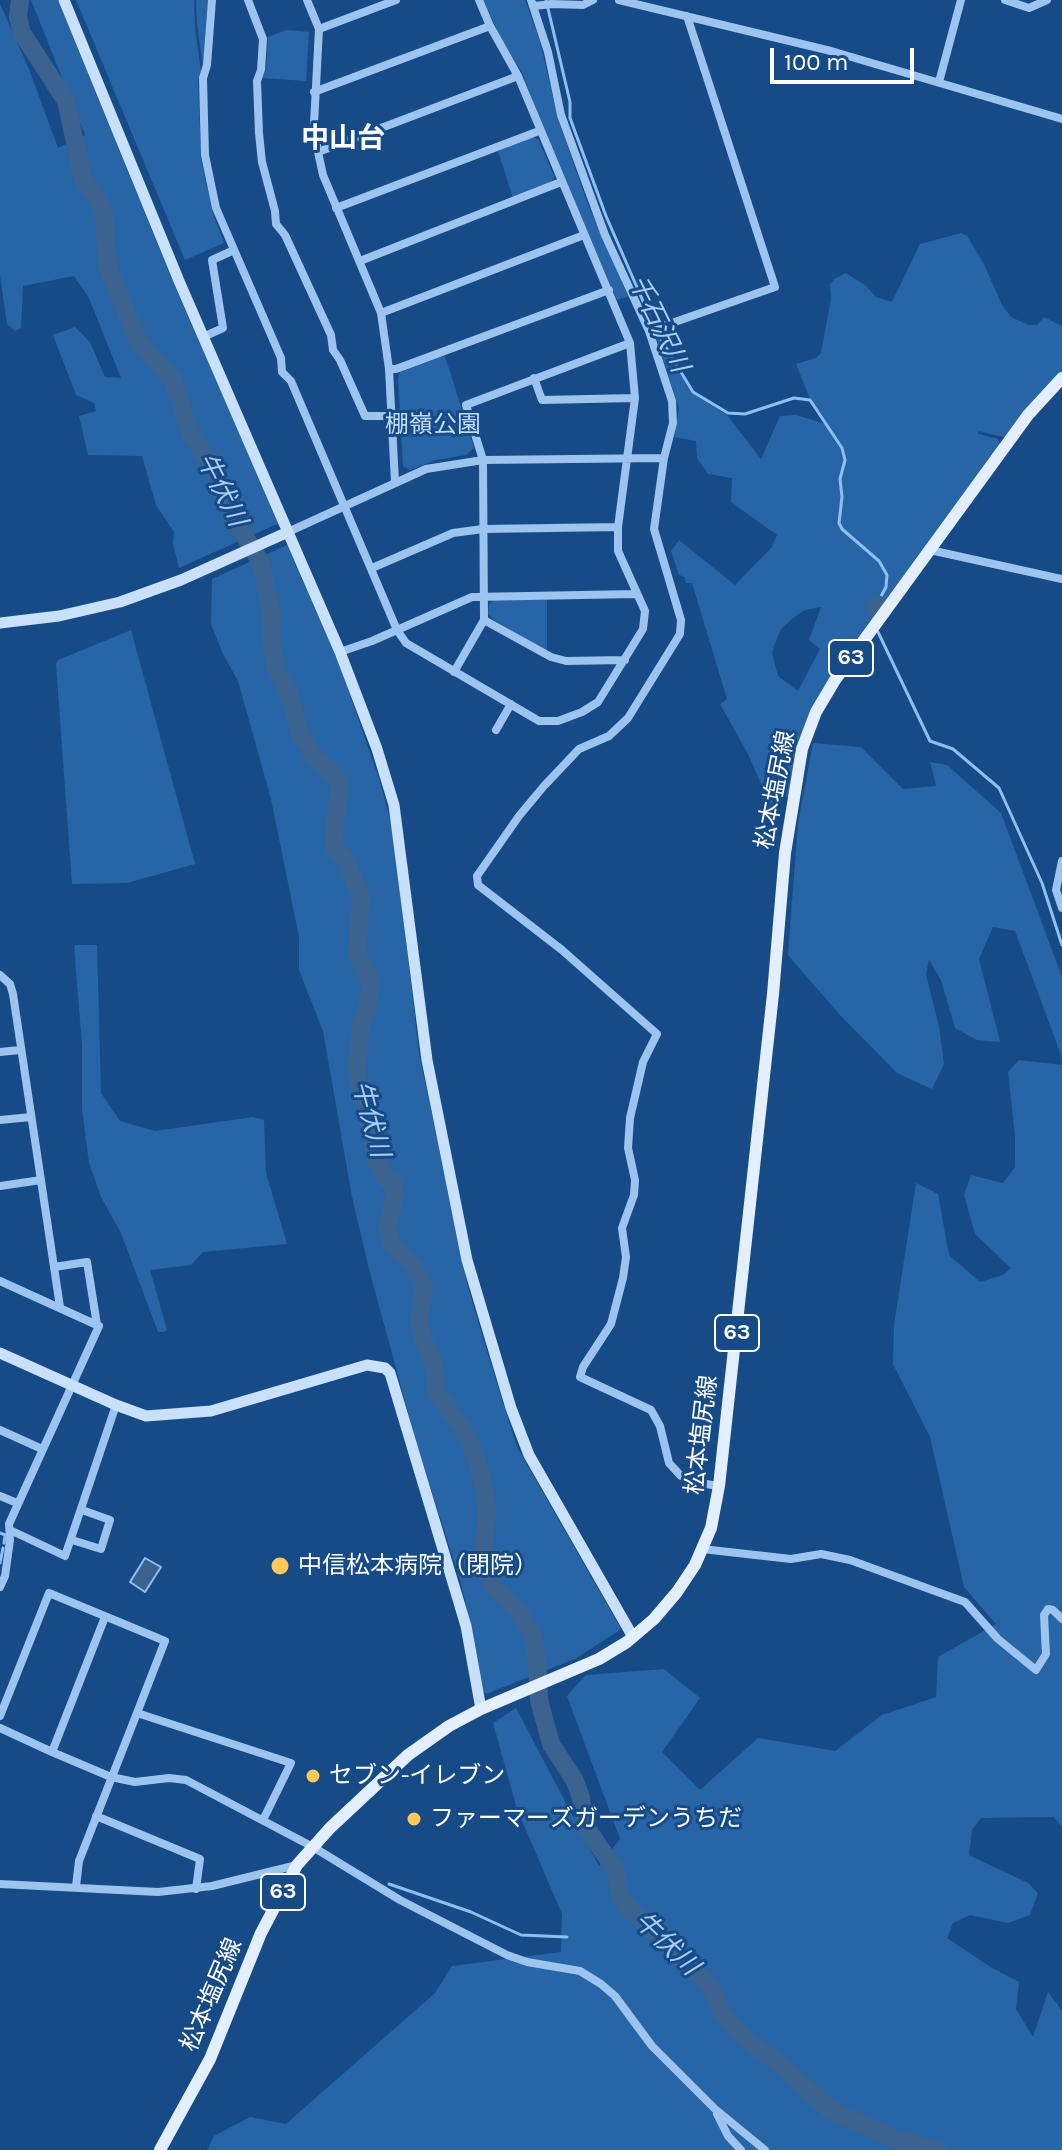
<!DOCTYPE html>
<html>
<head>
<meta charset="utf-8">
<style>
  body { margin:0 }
  #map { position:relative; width:1062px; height:2150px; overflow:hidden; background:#164b87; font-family:Karla,sans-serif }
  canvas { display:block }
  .scale { position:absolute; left:770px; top:48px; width:144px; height:36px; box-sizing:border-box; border:4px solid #fff; border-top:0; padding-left:10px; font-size:24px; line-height:28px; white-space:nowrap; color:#fff; -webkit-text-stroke:6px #164b87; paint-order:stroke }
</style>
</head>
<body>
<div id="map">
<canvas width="1062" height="2150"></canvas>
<div class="scale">100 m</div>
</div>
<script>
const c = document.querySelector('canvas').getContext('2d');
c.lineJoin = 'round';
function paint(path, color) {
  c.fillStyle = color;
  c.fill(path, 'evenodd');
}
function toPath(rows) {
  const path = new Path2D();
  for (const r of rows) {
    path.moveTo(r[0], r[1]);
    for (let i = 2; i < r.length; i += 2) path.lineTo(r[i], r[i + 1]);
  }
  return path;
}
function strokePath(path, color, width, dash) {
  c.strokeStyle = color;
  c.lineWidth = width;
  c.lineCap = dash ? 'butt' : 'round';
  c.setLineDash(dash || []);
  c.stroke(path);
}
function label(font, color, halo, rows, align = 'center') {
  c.font = font + ' Karla,"Noto Sans JP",sans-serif';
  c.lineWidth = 6;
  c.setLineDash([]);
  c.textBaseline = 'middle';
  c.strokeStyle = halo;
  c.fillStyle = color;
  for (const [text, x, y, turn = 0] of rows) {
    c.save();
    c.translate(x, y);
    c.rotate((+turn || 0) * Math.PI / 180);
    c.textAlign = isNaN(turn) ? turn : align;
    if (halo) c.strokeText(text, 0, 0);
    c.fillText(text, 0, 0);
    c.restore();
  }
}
paint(toPath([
  [31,0,58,0,175,287,279,523,179,568,173,543,174,532,156,505,142,456,88,455,79,416,96,411,94,403,76,395,53,335,75,327,90,342,105,377,121,378,89,298,74,276,23,286,21,328,15,331,7,324,0,275,0,4,29,69,58,148,85,135],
  [76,0,194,0,195,29,201,71,198,81,201,159,213,214,224,243,185,260],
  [196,0,208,0,203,67,197,23],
  [483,0,525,0,540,41,558,119,587,202,628,296,617,300,554,157,522,72,507,51],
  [287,30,309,32,306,81,262,78,266,71,268,37],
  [530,137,538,139,554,176,551,184,513,198,498,151],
  [961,233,967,236,984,264,1002,305,1011,317,1029,325,1037,325,1044,317,1062,326,1062,371,1026,409,1004,437,978,431,978,434,998,439,1000,444,821,693,788,797,774,800,761,819,763,800,761,784,748,754,720,704,727,699,692,583,686,583,685,577,679,575,671,551,679,540,735,585,772,547,777,535,731,502,732,478,708,474,697,458,696,441,674,437,679,409,655,334,691,392,727,415,761,459,780,416,796,415,826,424,811,401,796,364,816,358,821,353,831,299,830,285,834,279,846,273,866,286,876,297,892,302,920,244],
  [821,607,809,640,820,649,798,691,778,676,772,653,774,646,781,629,793,618,805,610],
  [444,353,474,448,466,455,436,460,410,470,403,466,398,379,400,371],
  [287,545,341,669,380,782,393,830,419,1053,468,1287,489,1358,517,1447,620,1627,620,1630,575,1659,486,1694,481,1690,472,1630,460,1580,417,1445,370,1273,352,1197,323,1031,299,970,299,937,271,799,238,681,222,652,211,624,212,579],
  [547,599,547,652,494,620,488,614,489,605,493,600],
  [131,630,195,864,127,883,72,884,56,664,58,660],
  [813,743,861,747,903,789,936,786,930,762,947,765,1001,813,1062,977,1062,1063,1060,1052,1015,931,993,927,979,959,1000,1042,977,1040,955,1028,941,980,929,960,926,974,939,1026,944,1064,932,1089,897,1073,839,1014,788,955,798,823],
  [74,945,97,945,101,1093,120,1121,155,1131,253,1117,264,1120,266,1173,287,1244,203,1252,191,1265,150,1270,167,1330,164,1332,158,1332,121,1233,101,1197,89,1163,82,1109,82,1045],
  [1019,1060,1062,1065,1062,1827,1054,1817,981,1818,972,1830,969,1855,1028,1883,1038,1893,1030,1915,1008,1923,970,1915,953,1923,947,1938,992,1968,1019,1982,1016,2009,1033,2037,1048,1992,1062,2011,1062,2150,207,2150,214,2136,250,2117,286,2124,435,1993,452,1966,561,1952,562,1914,517,1809,493,1723,516,1708,599,1866,620,1839,567,1696,586,1675,664,1669,700,1698,662,1752,700,1790,758,1738,835,1751,882,1715,936,1697,938,1657,996,1624,964,1587,930,1437,893,1364,894,1325,916,1183,938,1194,949,1255,980,1282,1003,1275,1011,1268,975,1234,964,1195,971,1175,1003,1183,1015,1167,1015,1136,1008,1072]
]), '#2865a6');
const water = toPath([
  [145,1558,161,1567,145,1592,130,1582,145,1558]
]);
paint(water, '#3c6390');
strokePath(water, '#8ebff1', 2);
strokePath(toPath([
  [546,0,570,102,570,118,606,216,656,331,693,392,728,413,745,414,794,398,810,400,842,448,845,460,840,479,842,497,839,523,842,529,879,561,887,575,886,587,877,604],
  [878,632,930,741,953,749,999,788,1042,883,1062,945],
  [0,1533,5,1535,4,1543],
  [0,1563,3,1548],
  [389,1884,471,1912,521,1935,567,1937]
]), '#8ebff1', 3);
strokePath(toPath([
  [20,0,18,17,22,33,66,101,83,178,104,210,107,265,139,344,173,380,190,433,211,463,234,519,260,561,271,610,272,646,276,669,287,689,301,736,313,755,337,777,340,786,334,828,334,847,345,859,361,897,357,954,371,982,367,1010,361,1025,356,1074,370,1117,370,1133,376,1159,385,1178,394,1184,395,1198,387,1230,391,1243,412,1265,424,1286,419,1320,422,1336,435,1369,435,1390,469,1440,481,1472,487,1508,484,1549,486,1567,492,1585,520,1614,532,1635,537,1657,539,1700,551,1744,575,1781,581,1798,584,1824,616,1871,620,1895,624,1903,711,1987,722,2013,735,2030,784,2068,830,2110,897,2140,937,2150],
  [876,608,877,604]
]), '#3c6390', 18);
strokePath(toPath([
  [212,0,207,65,203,78,204,118,205,155,216,208,281,358,282,372,291,381,397,630,406,643,539,721,558,721,582,712,598,702,643,629,645,611,618,551,618,527,635,398,630,343,518,76,490,26,479,0],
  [248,0,263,39,261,70,257,81,259,133,262,162,275,211,276,224,285,235,331,335,333,350,340,360,365,416,391,416],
  [307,0,319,29,314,124,318,152,323,175,381,313,389,369,395,482],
  [531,0,548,52,561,115,605,235,649,331,672,401,673,423,664,458,654,529,681,620,680,634,628,718,609,736,579,749,544,786,519,816,477,876,478,885,562,950,657,1034,643,1062,630,1118,628,1148,635,1180,634,1195,622,1228,626,1257,623,1278,611,1324,583,1367,580,1377,651,1410,660,1426,669,1463,681,1476,693,1482,719,1486],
  [619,0,831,51,1062,119],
  [1005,0,1029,8,1047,0],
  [534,6,552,4,583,5,593,0],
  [319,29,396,0],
  [939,82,961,0],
  [314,92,490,26],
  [318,152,518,76],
  [336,208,539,131],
  [360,261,561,182],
  [381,313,584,235],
  [649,331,775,287,687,16],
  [203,337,223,328,212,260,232,251],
  [389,369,396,369,609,290],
  [534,378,542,400,635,398],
  [288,532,426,469,483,460,664,458],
  [930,550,1062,579],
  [372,568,453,533,483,529,618,527],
  [484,620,551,657,566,661,625,660],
  [340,652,372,641,472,597,637,594],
  [454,672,484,620,483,460,466,405,630,343],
  [496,730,511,704],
  [1062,861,1056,890,1062,908],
  [0,975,10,984,13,994,60,1307],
  [0,1052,20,1050],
  [0,1120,31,1117],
  [0,1186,41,1180],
  [54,1267,87,1262,97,1325],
  [0,1281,99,1326,9,1524,10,1540,5,1576,0,1587],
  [0,1430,42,1449],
  [0,1496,17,1503],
  [10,1530,65,1556,116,1405],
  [72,1540,101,1549,110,1520,82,1510],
  [702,1549,791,1559,821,1554,850,1560,965,1602,998,1639,1036,1670,1046,1654,1044,1615,1048,1609,1053,1610,1062,1619],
  [0,1716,49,1593,165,1641,137,1713],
  [0,1728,52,1752,105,1617],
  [52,1752,111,1777,135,1782,169,1778,186,1780,313,1847,400,1900,507,1955,527,1962,580,1971,601,1984,615,1996,652,2046,715,2109,765,2150],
  [96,1816,200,1859,196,1889],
  [0,1884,158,1892,212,1886,297,1865],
  [76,1886,79,1861,137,1713,291,1763,263,1820],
  [717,2114,728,2136,741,2150]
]), '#9cc4ee', 8);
strokePath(toPath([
  [64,0,179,281,340,652,377,749,394,805,427,1060,467,1260,511,1408,529,1455,633,1637],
  [0,623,59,616,120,602,181,580,288,532],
  [0,1353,116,1405,146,1416,211,1411,367,1365,385,1368,390,1373,466,1626,481,1709]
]), '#c9e0fa', 11);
strokePath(toPath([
  [160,2150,210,2059,261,1933,297,1865,330,1828,408,1755,449,1726,481,1709,599,1659,627,1642,654,1619,677,1592,695,1565,711,1528,719,1486,773,994,785,853,802,749,816,712,835,680,1028,415,1062,378]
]), '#e3efff', 12);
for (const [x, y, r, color] of [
  [280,1566,10,"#ffca59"],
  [313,1776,8,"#ffca59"],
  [414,1819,8,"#ffca59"]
]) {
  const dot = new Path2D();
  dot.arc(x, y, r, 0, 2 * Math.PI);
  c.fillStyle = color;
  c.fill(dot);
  strokePath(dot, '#164b87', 3);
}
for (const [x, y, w] of [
  [851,658,44],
  [737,1333,44],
  [283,1892,44]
]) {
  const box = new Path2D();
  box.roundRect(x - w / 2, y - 18, w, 36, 6);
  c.fillStyle = '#164b87';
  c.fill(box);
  strokePath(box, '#fff', 2);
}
label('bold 22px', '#fff', null, [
  ["63",851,658],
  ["63",737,1333],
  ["63",283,1892]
]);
label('24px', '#c2ddfa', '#164b87', [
  ["棚嶺公園",433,425]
]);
label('24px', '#fff', '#164b87', [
  ["松本塩尻線",776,790,-79],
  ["松本塩尻線",702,1435,-83],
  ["松本塩尻線",212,1995,-67]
]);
label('24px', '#fff', '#164b87', [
  ["中信松本病院（閉院）",298,1566],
  ["セブン-イレブン",329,1776],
  ["ファーマーズガーデンうちだ",430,1819]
], 'left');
label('italic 26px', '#a8cef6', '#164b87', [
  ["千石沢川",658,324,64],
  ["牛伏川",221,490,63],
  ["牛伏川",370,1119,75],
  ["牛伏川",666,1944,44]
]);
label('bold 28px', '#fff', '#164b87', [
  ["中山台",343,139]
]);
</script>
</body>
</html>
